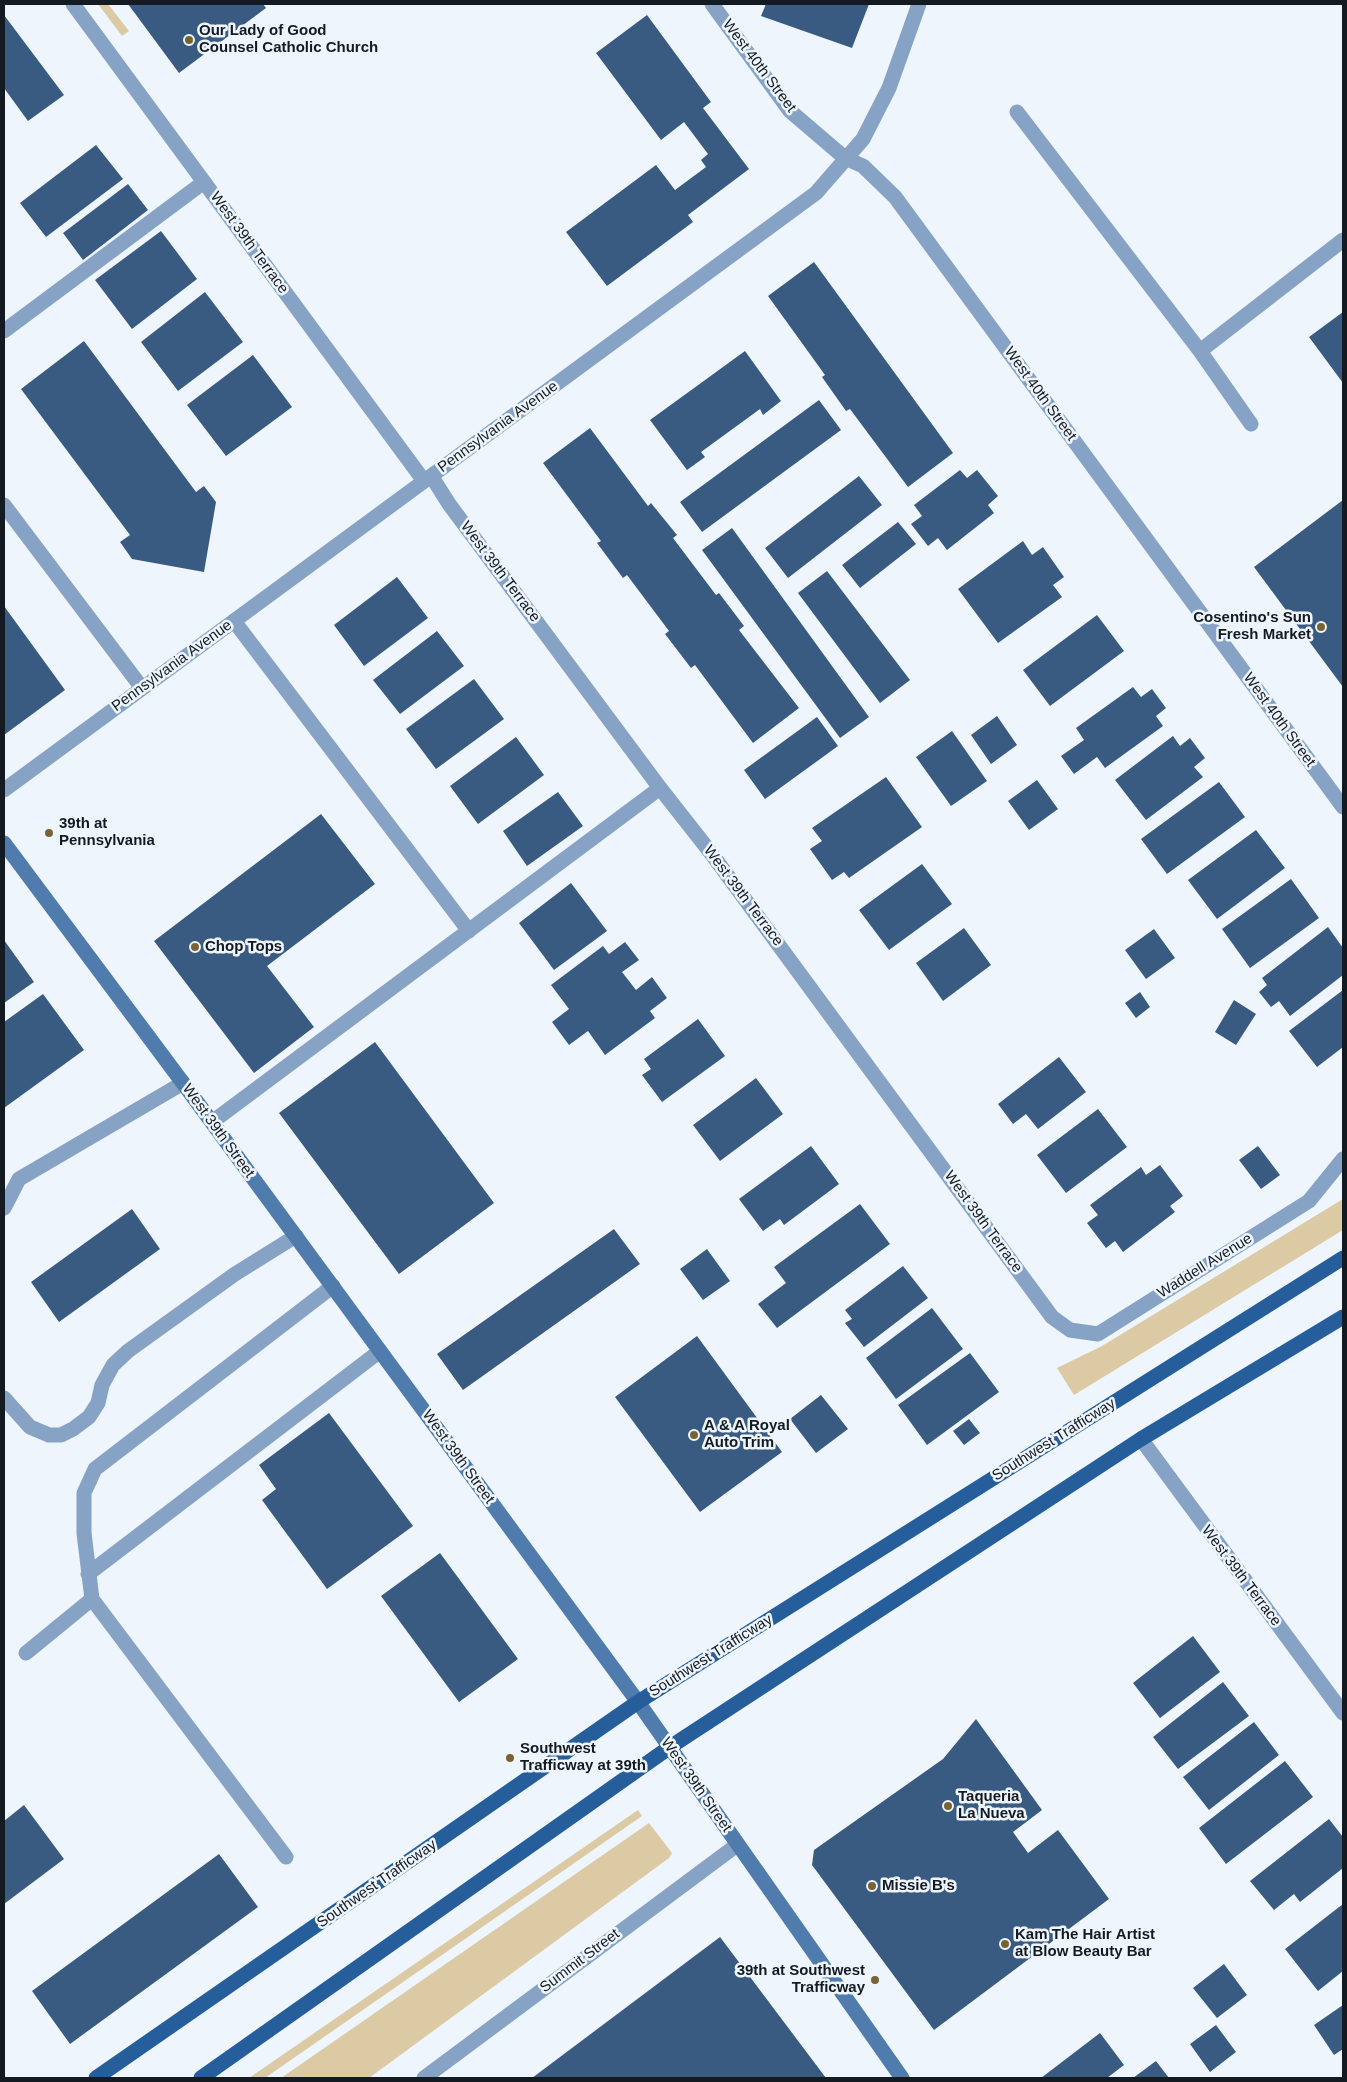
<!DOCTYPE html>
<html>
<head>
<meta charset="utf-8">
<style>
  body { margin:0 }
  #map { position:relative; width:1347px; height:2082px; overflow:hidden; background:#eef5fc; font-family:Helvetica,sans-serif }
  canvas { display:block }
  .frame { position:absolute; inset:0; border:5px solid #141a21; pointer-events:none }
</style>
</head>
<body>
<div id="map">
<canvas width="1347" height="2082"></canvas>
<div class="frame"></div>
</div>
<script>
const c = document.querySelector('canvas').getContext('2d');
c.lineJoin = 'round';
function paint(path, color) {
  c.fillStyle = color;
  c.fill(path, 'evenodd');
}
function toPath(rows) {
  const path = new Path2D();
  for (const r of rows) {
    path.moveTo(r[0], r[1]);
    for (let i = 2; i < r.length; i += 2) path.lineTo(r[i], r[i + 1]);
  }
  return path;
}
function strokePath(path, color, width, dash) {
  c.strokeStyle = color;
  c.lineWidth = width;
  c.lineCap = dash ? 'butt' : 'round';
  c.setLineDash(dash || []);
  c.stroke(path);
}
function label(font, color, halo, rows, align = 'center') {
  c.font = font + ' Helvetica,sans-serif';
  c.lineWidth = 5;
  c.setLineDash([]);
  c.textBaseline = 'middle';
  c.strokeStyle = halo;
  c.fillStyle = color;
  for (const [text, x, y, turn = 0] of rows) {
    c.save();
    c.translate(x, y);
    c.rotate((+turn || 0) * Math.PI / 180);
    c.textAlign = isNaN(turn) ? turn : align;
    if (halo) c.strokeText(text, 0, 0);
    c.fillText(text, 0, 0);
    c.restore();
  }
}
paint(toPath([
  [98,4,108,4,129,31,122,36],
  [1343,1199,1343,1230,1074,1395,1057,1368,1102,1346],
  [638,1810,642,1816,265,2078,249,2078],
  [649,1823,672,1853,669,1858,369,2078,281,2078]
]), '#dbcaa4');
paint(toPath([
  [128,4,263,4,266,8,179,73],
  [766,4,869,4,852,48,761,16],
  [4,15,64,95,28,121,4,88],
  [647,15,711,102,703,108,749,169,688,215,693,222,607,286,566,232,656,165,675,190,706,167,701,160,708,154,684,122,661,140,596,53],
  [96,145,123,179,46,237,20,203],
  [128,184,148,210,83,260,63,233],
  [161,231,197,279,132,329,95,280],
  [814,262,953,453,908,487,850,409,846,411,822,377,825,375,768,296],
  [205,292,243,342,178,391,141,342],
  [1343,312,1343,383,1309,337],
  [84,341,196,492,204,486,216,502,204,572,132,559,120,542,130,535,21,389],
  [745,351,781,401,763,415,760,409,701,452,705,457,687,470,650,420],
  [253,355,292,407,226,456,187,405],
  [819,400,841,430,702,532,680,502],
  [590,428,648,506,651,503,677,535,673,538,716,595,719,593,744,626,739,630,799,708,753,743,695,665,691,668,665,634,669,631,627,575,623,578,597,543,601,541,543,463],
  [960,470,967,478,977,470,998,496,988,505,994,513,947,550,938,538,928,546,911,524,922,516,914,505],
  [859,476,882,505,788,578,765,548],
  [1343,500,1343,687,1254,567],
  [898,522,916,544,860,588,842,565],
  [732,528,869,717,840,738,702,550],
  [1023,541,1032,555,1043,547,1064,577,1053,585,1062,597,998,643,958,589],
  [827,571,910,680,880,703,798,593],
  [397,577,428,618,364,666,334,625],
  [4,606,65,690,4,735],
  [1097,615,1124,651,1050,706,1023,670],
  [437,631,464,666,400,714,373,680],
  [474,679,504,719,436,769,406,729],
  [1133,687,1141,697,1152,689,1166,708,1156,716,1163,726,1105,768,1097,757,1074,774,1061,756,1084,740,1076,728],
  [997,716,1017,745,991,764,971,735],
  [817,717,838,746,765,799,744,770],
  [952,731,987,781,951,806,916,757],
  [1173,736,1180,746,1190,738,1205,758,1194,767,1203,777,1146,820,1115,780],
  [516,737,544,775,478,824,450,786],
  [886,777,922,827,849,878,844,872,832,880,810,849,822,841,812,828],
  [1037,780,1058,809,1029,830,1008,801],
  [1219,782,1245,817,1167,874,1141,839],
  [558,792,583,826,527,866,503,831],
  [321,814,375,884,267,966,314,1027,254,1073,154,941],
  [1256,830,1285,868,1217,919,1188,880],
  [922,864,952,904,889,950,859,910],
  [1291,879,1319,918,1250,968,1222,929],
  [571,883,607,931,554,970,519,923],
  [1328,927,1343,948,1343,975,1290,1016,1279,1001,1271,1007,1259,992,1267,985,1262,978],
  [964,928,991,965,943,1001,916,963],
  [1154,929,1175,958,1146,979,1125,950],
  [4,940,34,982,4,1003],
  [625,942,639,960,622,972,636,990,652,977,667,998,650,1011,655,1018,605,1055,588,1031,569,1045,552,1022,569,1009,551,985,603,946,609,954],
  [1343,990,1343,1047,1317,1067,1289,1031],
  [1140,992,1150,1007,1136,1018,1125,1003],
  [43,994,84,1050,4,1108,4,1022],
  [1234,1000,1256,1014,1236,1045,1215,1032],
  [698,1019,725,1056,662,1102,642,1075,651,1069,644,1059],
  [375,1042,494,1203,399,1274,279,1113],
  [1059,1057,1086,1092,1038,1129,1026,1114,1013,1124,998,1104],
  [756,1078,783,1114,720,1161,693,1125],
  [1098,1109,1127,1147,1066,1193,1037,1155],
  [811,1146,839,1184,784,1225,780,1219,763,1231,739,1199],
  [1258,1146,1280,1175,1261,1189,1239,1160],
  [1160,1165,1183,1196,1170,1206,1175,1212,1123,1252,1115,1241,1106,1248,1087,1223,1098,1215,1090,1205,1141,1167,1146,1175],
  [860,1204,890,1244,777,1328,758,1304,786,1283,774,1267],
  [132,1209,160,1249,59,1322,31,1282],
  [614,1229,640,1264,463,1390,437,1354],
  [707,1249,730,1281,703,1300,680,1269],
  [903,1266,928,1298,864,1347,845,1323,852,1319,845,1310],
  [932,1308,963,1349,896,1399,866,1358],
  [697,1336,782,1452,700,1512,615,1397],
  [970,1353,999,1392,927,1445,898,1405],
  [821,1395,848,1429,816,1453,790,1419],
  [329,1413,413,1526,327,1589,262,1500,276,1489,259,1465],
  [969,1419,980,1433,964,1445,953,1431],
  [440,1553,518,1659,459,1702,381,1596],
  [1193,1636,1220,1672,1160,1718,1133,1683],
  [1223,1682,1249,1716,1178,1769,1153,1737],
  [976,1719,1042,1810,1013,1832,1028,1853,1058,1830,1109,1899,934,2030,812,1865,814,1850,943,1759],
  [1254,1722,1279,1755,1209,1810,1183,1777],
  [1285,1761,1313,1797,1226,1864,1199,1828],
  [24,1805,64,1859,4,1904,4,1821],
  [1329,1819,1343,1837,1343,1868,1300,1902,1294,1894,1274,1910,1250,1881],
  [219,1854,258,1907,70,2044,32,1991],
  [1343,1904,1343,1971,1318,1991,1285,1949],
  [720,1937,826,2078,532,2078],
  [1224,1964,1247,1995,1217,2018,1193,1988],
  [1343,2005,1343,2049,1334,2055,1314,2025],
  [1216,2025,1236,2052,1210,2072,1190,2044],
  [1100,2033,1124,2065,1107,2078,1041,2078],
  [1156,2061,1169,2078,1133,2078]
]), '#395b81');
strokePath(toPath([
  [1017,112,1200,351,1251,424],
  [4,331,204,182],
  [1200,351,1343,240],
  [4,505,142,688],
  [234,621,469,931],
  [212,1122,660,788],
  [4,1208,19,1179,183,1083],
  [4,1398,30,1427,49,1435,61,1435,73,1429,89,1417,98,1403,102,1385,113,1365,128,1351,235,1274,296,1236],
  [88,1574,380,1351],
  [92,1599,286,1857],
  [26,1653,92,1599,84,1533,84,1493,95,1469,333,1286]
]), '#86a3c6', 15);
strokePath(toPath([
  [73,4,424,481],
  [712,4,790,111,845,158,863,166,895,197,1343,807],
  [432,477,449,504,660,788,711,853,1052,1317,1070,1330,1098,1334,1309,1201,1343,1159],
  [4,790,816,193,863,139,889,88,919,4],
  [1141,1439,1343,1713],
  [424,2078,737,1845]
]), '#86a3c6', 15);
strokePath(toPath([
  [4,843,183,1083,638,1702,902,2078]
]), '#507bad', 15);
strokePath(toPath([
  [96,2078,638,1702,1343,1258],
  [201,2078,670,1747,1141,1439,1343,1317]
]), '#255e9a', 15);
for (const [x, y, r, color] of [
  [189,40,5,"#786333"],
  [1321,627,5,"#786333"],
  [49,833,5,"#786333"],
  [195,947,5,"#786333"],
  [694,1435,5,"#786333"],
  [510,1758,5,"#786333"],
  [948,1806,5,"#786333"],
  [872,1886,5,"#786333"],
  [1005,1944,5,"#786333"],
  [875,1980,5,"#786333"]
]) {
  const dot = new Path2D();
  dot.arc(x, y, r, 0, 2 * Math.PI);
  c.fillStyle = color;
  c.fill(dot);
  strokePath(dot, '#eef5fc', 2);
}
label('bold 15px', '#141a21', '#eef5fc', [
  ["Our Lady of Good",199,31],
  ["Counsel Catholic Church",199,48],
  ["Cosentino's Sun",1311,618,"right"],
  ["Fresh Market",1311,635,"right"],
  ["39th at",59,824],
  ["Pennsylvania",59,841],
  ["Chop Tops",205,947],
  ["A & A Royal",704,1426],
  ["Auto Trim",704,1443],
  ["Southwest",520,1749],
  ["Trafficway at 39th",520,1766],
  ["Taqueria",958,1797],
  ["La Nueva",958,1814],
  ["Missie B's",882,1886],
  ["Kam The Hair Artist",1015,1935],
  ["at Blow Beauty Bar",1015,1952],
  ["39th at Southwest",865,1971,"right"],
  ["Trafficway",865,1988,"right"]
], 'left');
label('15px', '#141a21', '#eef5fc', [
  ["West 40th Street",759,66,53],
  ["West 39th Terrace",249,243,54],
  ["West 40th Street",1040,394,54],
  ["Pennsylvania Avenue",498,427,-36],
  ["West 39th Terrace",500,572,53],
  ["Pennsylvania Avenue",172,666,-36],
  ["West 40th Street",1279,720,54],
  ["West 39th Terrace",743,896,53],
  ["West 39th Street",218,1131,54],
  ["West 39th Terrace",983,1222,54],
  ["Waddell Avenue",1205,1266,-32],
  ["Southwest Trafficway",1054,1440,-32],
  ["West 39th Street",458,1457,54],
  ["West 39th Terrace",1241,1576,53],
  ["Southwest Trafficway",711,1656,-32],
  ["West 39th Street",696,1785,55],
  ["Southwest Trafficway",377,1884,-35],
  ["Summit Street",580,1961,-37]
]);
</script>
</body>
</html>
